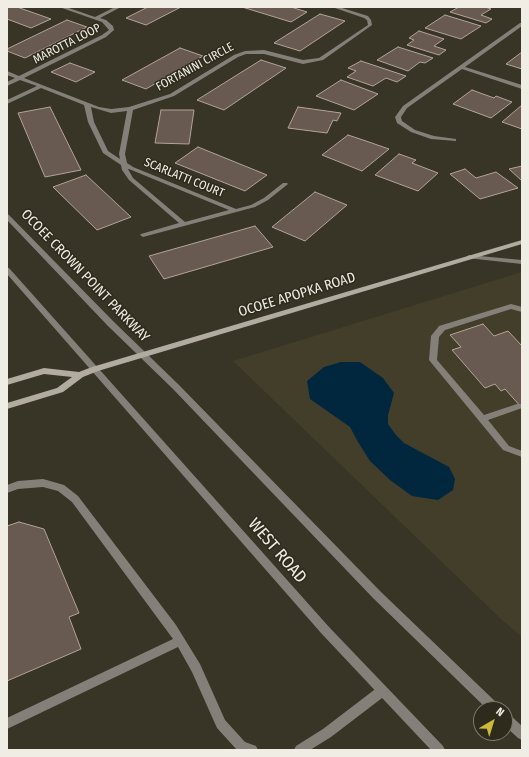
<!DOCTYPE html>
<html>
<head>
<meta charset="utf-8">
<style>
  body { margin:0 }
  #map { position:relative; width:529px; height:757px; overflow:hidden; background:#383426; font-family:"Fira Sans Condensed",sans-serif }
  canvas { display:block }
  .frame { position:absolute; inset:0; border:8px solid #f0ede4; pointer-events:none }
  .north { position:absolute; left:473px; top:701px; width:40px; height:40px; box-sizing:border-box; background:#2e2a1c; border:1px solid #7c786c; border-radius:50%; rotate:38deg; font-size:11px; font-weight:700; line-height:16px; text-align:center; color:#f0ede4 }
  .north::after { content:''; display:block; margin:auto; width:14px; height:18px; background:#cdb938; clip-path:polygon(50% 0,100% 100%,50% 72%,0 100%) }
</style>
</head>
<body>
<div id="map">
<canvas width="529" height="757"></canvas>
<div class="frame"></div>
<div class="north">N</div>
</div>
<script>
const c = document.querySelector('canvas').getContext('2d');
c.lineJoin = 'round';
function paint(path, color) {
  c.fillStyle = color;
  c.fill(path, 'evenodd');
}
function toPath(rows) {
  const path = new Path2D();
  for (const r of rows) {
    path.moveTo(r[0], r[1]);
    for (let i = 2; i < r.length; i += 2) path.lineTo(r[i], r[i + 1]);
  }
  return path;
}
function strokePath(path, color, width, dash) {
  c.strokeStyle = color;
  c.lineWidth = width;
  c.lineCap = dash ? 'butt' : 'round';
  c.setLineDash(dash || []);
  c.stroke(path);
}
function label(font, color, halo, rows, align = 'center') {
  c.font = font + ' "Fira Sans Condensed",sans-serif';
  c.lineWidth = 3;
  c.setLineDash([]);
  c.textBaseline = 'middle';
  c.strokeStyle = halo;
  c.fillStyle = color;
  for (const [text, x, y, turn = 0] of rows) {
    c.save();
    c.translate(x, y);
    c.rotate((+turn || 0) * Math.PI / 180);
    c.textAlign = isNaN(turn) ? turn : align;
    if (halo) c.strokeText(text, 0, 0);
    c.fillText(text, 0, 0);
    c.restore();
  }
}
paint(toPath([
  [522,272,522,637,502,620,233,361]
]), '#433e29');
paint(toPath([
  [341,362,360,362,383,378,394,393,388,415,388,424,396,435,404,443,449,467,455,479,453,490,438,500,412,496,390,480,370,461,358,442,350,427,310,399,307,381,324,367]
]), '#01273f');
const building = toPath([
  [7,7,17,7,51,19,31,28,7,19,7,7],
  [148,7,181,7,146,25,126,18,148,7],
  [242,7,291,7,307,12,291,22,242,7],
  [459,7,485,7,491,9,481,15,492,19,486,23,450,12,459,7],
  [320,14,345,21,300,51,274,43,320,14],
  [445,15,481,26,461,39,425,28,445,15],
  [67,20,87,27,25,58,7,51,7,49,67,20],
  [419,31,444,39,434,46,446,50,439,55,407,45,414,40,409,38,419,31],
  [398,47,433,58,425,63,420,62,408,71,377,60,398,47],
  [180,48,203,56,146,89,122,80,180,48],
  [522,52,522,69,506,64,522,52],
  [261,60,286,68,224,110,197,100,261,60],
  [361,61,406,76,397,82,386,78,373,86,347,77,356,71,348,68,361,61],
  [70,63,95,72,76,82,51,72,70,63],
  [341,80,378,94,354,110,316,96,341,80],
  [472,90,494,98,496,96,512,102,491,118,453,104,472,90],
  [522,105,522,129,502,122,522,105],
  [50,107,81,170,45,177,18,113,50,107],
  [298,107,341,113,337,121,333,120,327,133,288,128,298,107],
  [161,110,194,110,189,144,155,143,161,110],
  [348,135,366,141,389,149,362,171,322,155,348,135],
  [198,147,267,175,245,191,175,163,198,147],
  [399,154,416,160,412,163,438,173,418,191,375,175,399,154],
  [522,166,522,181,509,169,522,166],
  [465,169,476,178,496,172,518,188,480,199,450,174,465,169],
  [86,175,131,217,97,230,53,187,86,175],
  [315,192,347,205,305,241,272,227,315,192],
  [255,226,273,247,164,279,149,256,255,226],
  [483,324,494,336,508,331,522,346,522,408,505,389,501,391,495,384,485,388,452,350,461,347,450,335,483,324],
  [19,522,44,529,79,613,69,617,81,649,7,681,7,526,19,522]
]);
paint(building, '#685a50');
strokePath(building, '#b3a498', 1);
paint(toPath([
  [469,255,522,260,522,264,467,258,466,257,469,255],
  [511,304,522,307,522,312,511,309,445,330,439,337,437,360,484,415,517,404,522,404,522,408,488,420,509,446,522,451,522,457,503,450,429,360,431,336,439,326,511,304],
  [43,479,64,485,78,496,176,625,200,664,225,720,245,742,256,746,258,750,237,750,217,728,192,672,178,647,7,729,7,718,173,639,72,502,58,491,43,487,18,489,7,493,7,485,18,481,43,479],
  [382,686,386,687,387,691,386,695,331,737,310,750,294,750,296,746,323,729,378,687,382,686]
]), '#848079');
paint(toPath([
  [59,7,66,7,95,17,115,7,121,7,100,18,106,20,113,26,114,30,106,37,24,78,99,107,111,109,129,107,170,94,234,55,245,51,264,50,303,60,319,58,368,25,367,20,364,18,332,7,339,7,368,16,371,20,372,25,323,60,303,64,264,54,246,54,238,57,174,96,133,110,125,154,127,163,133,167,236,209,251,205,264,198,283,183,287,183,288,184,268,200,255,207,143,237,140,235,141,234,179,223,129,180,122,170,121,165,103,153,88,122,84,105,41,88,7,104,7,100,37,86,20,80,7,86,7,82,15,78,7,75,7,71,19,76,102,35,109,30,102,22,59,7],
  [91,107,111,113,127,111,119,154,120,159,108,151,94,122,91,107],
  [128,169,129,169,229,210,185,222,133,178,128,169],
  [520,23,522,23,522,26,465,67,522,85,522,89,462,69,407,108,401,117,402,121,415,130,434,136,456,139,456,141,431,139,411,132,397,123,395,117,403,106,520,23]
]), '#848079');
paint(toPath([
  [7,214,9,215,113,321,179,385,381,592,499,705,500,709,487,709,373,598,173,389,107,325,7,220,7,214],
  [7,268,9,268,329,627,443,746,445,750,431,750,321,633,7,274,7,268],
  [505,713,509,714,522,726,522,740,518,738,505,726,505,713]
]), '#848079');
paint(toPath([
  [522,240,522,244,98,371,83,377,63,392,7,409,7,403,57,388,72,377,44,374,7,385,7,379,44,368,79,372,92,367,522,240]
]), '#b1aba0');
label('12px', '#f0ede4', '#2e2a1c', [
  ["MAROTTA LOOP",67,44,-27],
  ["FORTANINI CIRCLE",195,67,-29],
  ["SCARLATTI COURT",184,178,22]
]);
label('14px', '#f0ede4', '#2e2a1c', [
  ["OCOEE CROWN POINT PARKWAY",85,276,46],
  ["OCOEE APOPKA ROAD",297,295,-17]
]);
label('17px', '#f0ede4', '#2e2a1c', [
  ["WEST ROAD",277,551,49]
]);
</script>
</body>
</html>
